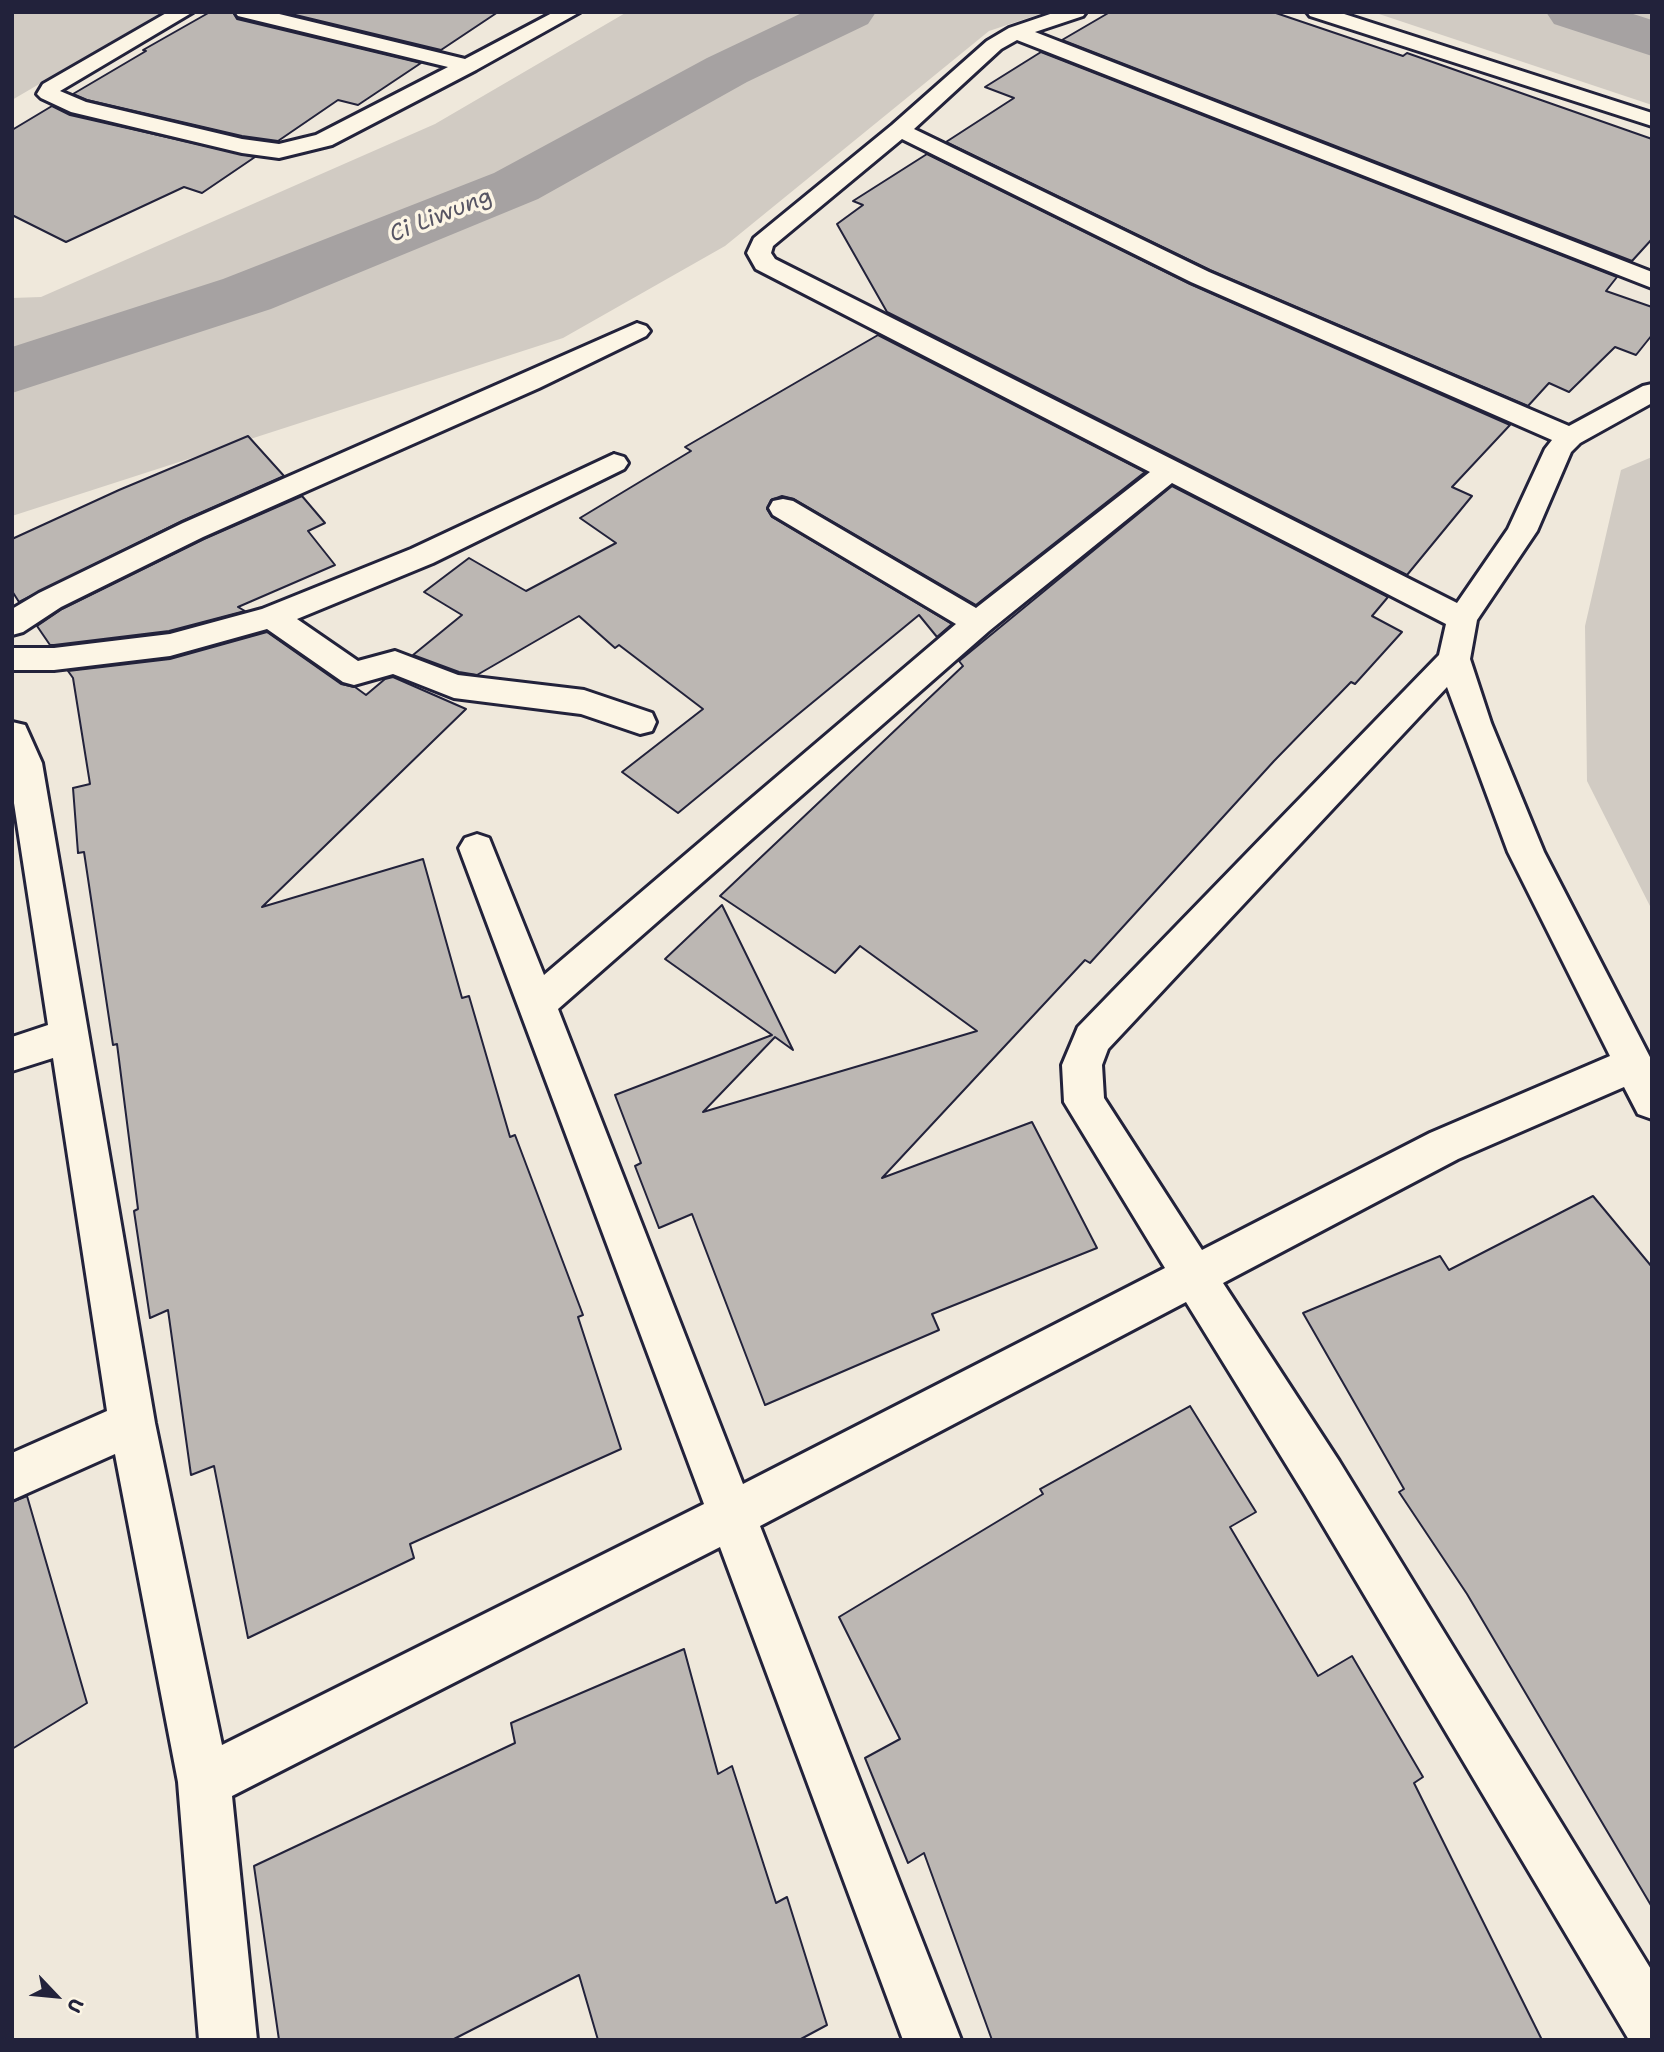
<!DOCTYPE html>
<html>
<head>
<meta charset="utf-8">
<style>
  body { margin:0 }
  #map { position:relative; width:1664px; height:2052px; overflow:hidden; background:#efe8db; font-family:"Shantell Sans",sans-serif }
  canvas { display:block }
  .frame { position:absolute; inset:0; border:14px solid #22223b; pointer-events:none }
  .north { position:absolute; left:21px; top:1961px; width:70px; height:70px; -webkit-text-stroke:5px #fcf5e5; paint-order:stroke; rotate:116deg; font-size:19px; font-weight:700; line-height:28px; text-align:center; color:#22223b }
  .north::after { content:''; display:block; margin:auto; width:24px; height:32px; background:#22223b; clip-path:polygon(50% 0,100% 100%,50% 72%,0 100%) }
</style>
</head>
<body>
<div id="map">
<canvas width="1664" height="2052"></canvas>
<div class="frame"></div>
<div class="north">U</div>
</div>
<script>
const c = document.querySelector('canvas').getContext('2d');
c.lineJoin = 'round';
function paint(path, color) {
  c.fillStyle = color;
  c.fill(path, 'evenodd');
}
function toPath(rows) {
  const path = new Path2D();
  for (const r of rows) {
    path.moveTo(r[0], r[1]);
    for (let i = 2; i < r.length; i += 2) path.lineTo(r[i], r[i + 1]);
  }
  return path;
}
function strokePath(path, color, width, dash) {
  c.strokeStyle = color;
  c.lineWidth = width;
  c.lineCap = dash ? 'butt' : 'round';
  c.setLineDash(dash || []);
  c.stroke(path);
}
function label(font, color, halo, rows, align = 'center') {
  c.font = font + ' "Shantell Sans",sans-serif';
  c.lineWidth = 7;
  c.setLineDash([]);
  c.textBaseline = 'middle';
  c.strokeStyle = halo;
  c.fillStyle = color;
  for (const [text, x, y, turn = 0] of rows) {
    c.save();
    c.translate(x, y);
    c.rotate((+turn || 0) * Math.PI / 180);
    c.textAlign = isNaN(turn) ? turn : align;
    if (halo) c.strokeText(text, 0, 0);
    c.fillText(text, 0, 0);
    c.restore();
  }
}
paint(toPath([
  [12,12,162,12,12,100],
  [627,12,1046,12,989,31,725,246,563,338,12,516,12,298,41,297,435,124],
  [1373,12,1652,12,1652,105],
  [1652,457,1652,910,1587,781,1585,626,1621,470]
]), '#d1cbc3');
paint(toPath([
  [804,12,876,12,868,24,747,82,538,199,271,309,12,393,12,347,223,279,494,173,707,58,804,12],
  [1546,12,1627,12,1652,20,1652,56,1554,24,1546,12]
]), '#a6a2a2');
const building = toPath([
  [210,12,233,12,237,19,421,63,358,105,338,100,278,141,242,136,87,100,73,94,146,51,143,50,210,12],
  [283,12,498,12,441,50,283,12],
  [1110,12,1273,12,1403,56,1407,53,1652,139,1652,239,1632,261,1062,40,1110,12],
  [1041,52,1617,277,1606,291,1652,307,1652,335,1636,355,1615,347,1569,392,1549,383,1528,406,1210,270,946,142,1014,98,985,87,1041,52],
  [52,106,70,115,255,157,202,193,184,187,66,242,12,215,12,130,52,106],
  [927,154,1190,284,1510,425,1452,487,1472,496,1407,575,887,312,837,224,863,205,853,201,927,154],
  [878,335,1145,472,976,605,794,499,782,496,771,500,767,509,772,517,952,624,937,637,919,615,678,813,622,772,703,709,619,645,615,648,579,616,477,675,459,672,413,655,462,615,424,592,469,558,526,591,616,543,580,518,691,451,685,447,878,335],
  [248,436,284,476,182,521,19,602,12,591,12,539,119,490,248,436],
  [1172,486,1388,597,1372,616,1402,632,1355,684,1351,682,1274,761,1090,963,1085,960,882,1178,1032,1122,1097,1248,932,1314,939,1330,765,1405,692,1214,659,1228,635,1166,641,1163,615,1095,772,1035,665,959,722,905,793,1050,775,1037,703,1112,977,1031,860,946,835,973,720,896,963,666,959,661,1172,486],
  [302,496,325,523,308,531,335,565,238,607,245,611,169,631,54,645,50,645,37,626,62,609,204,539,302,496],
  [267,632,341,684,355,687,366,695,385,679,393,677,466,709,262,907,423,859,462,998,469,996,510,1137,515,1135,583,1315,578,1317,621,1449,410,1544,414,1558,248,1638,214,1466,191,1475,168,1310,150,1318,134,1211,138,1209,117,1044,113,1045,84,852,78,853,73,788,90,784,73,678,68,671,170,659,267,632],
  [1593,1196,1652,1267,1652,1907,1467,1594,1399,1492,1404,1489,1303,1313,1440,1256,1449,1270,1593,1196],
  [1190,1406,1256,1512,1230,1527,1318,1676,1352,1656,1423,1777,1414,1783,1542,2040,992,2040,924,1853,908,1863,865,1758,900,1739,839,1617,1043,1494,1040,1489,1190,1406],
  [27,1496,87,1703,12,1749,12,1502,27,1496],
  [684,1649,718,1774,732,1766,776,1903,787,1897,827,2025,799,2040,598,2040,579,1975,452,2040,279,2040,254,1866,515,1743,511,1723,684,1649]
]);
paint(building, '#bcb7b3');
strokePath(building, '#22223b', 2);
const street = toPath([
  [168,12,193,12,60,91,86,102,242,139,279,144,316,135,448,67,238,16,235,12,271,12,465,59,554,12,580,12,476,70,332,145,279,158,242,153,71,112,41,98,37,94,43,84,168,12],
  [1056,12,1086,12,1083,16,1035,32,1652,272,1652,288,1017,40,1001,49,914,129,1209,272,1569,426,1643,386,1652,384,1652,403,1580,443,1571,452,1537,531,1477,620,1470,659,1491,723,1544,852,1652,1061,1652,1119,1638,1114,1624,1087,1458,1159,1223,1283,1339,1461,1652,1971,1652,2040,1629,2040,1305,1495,1186,1302,760,1526,961,2040,903,2040,720,1547,232,1796,257,2040,199,2040,178,1782,115,1454,12,1500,12,1453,107,1411,53,1058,12,1071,12,1037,48,1025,12,790,12,722,25,725,42,763,155,1423,222,1745,704,1504,459,848,465,838,477,834,489,838,544,975,956,624,773,515,769,508,773,501,783,499,793,501,976,608,1150,472,756,269,747,253,754,238,892,125,987,41,1009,28,1056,12],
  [902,139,1191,282,1552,440,1545,449,1508,529,1457,603,775,259,771,253,773,246,902,139],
  [1172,483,1446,624,1439,655,1078,1027,1073,1039,1062,1065,1064,1102,1165,1268,743,1484,558,1009,989,631,1172,483],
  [1447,687,1508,852,1610,1056,1430,1133,1202,1250,1104,1098,1102,1065,1108,1049,1447,687],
  [1307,12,1338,12,1652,113,1652,126,1310,16,1307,12],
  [637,323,646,326,650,331,646,336,539,388,203,537,61,607,23,632,12,635,12,609,39,593,183,523,637,323],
  [614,454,624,457,628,463,624,469,433,563,297,619,358,661,395,651,458,675,584,690,652,713,656,722,652,731,640,734,581,714,454,698,393,674,354,685,343,682,267,629,170,656,54,670,12,670,12,648,54,648,170,634,262,609,411,549,614,454]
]);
strokePath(street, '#22223b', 6);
paint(street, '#fcf5e5');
label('italic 23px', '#575564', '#fcf5e5', [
  ["Ci Liwung",441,216,-22]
]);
</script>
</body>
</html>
